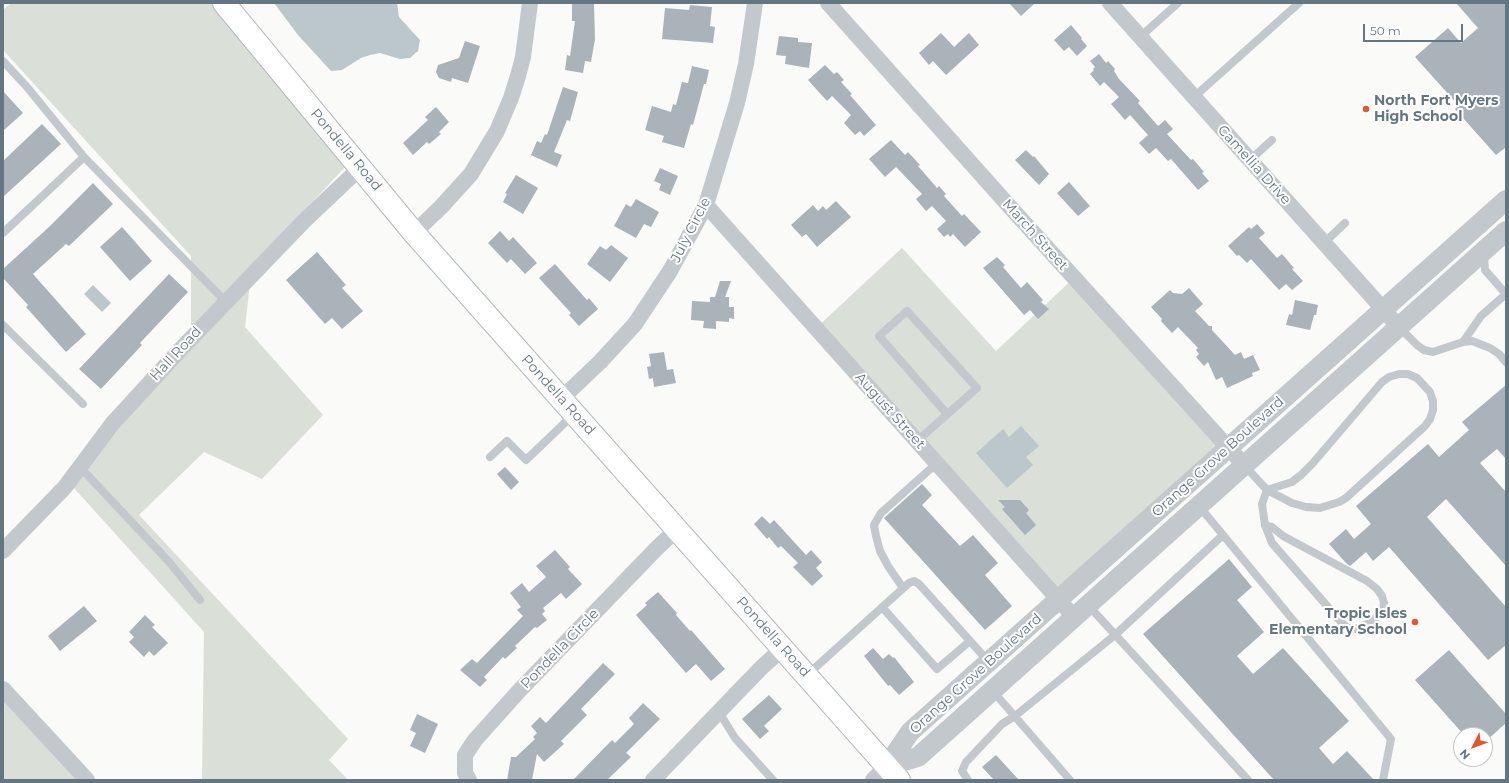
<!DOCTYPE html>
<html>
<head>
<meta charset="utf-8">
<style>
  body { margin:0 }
  #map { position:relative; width:1509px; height:783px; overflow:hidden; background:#fafaf8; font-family:Montserrat,sans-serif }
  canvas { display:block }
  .frame { position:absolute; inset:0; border:4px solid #657683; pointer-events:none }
  .north { position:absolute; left:1453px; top:727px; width:40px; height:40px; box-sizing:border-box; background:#fff; border:1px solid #c1c8cd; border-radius:50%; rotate:228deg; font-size:11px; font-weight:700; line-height:16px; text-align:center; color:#657683 }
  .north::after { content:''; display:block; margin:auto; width:14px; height:18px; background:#e4572e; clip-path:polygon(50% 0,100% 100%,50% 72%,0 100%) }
  .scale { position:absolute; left:1363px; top:24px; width:100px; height:18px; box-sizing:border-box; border:2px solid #657683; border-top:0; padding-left:5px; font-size:12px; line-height:14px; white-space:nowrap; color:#657683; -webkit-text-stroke:3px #fff; paint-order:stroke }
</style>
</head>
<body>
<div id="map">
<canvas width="1509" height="783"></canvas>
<div class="frame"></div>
<div class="north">N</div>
<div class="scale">50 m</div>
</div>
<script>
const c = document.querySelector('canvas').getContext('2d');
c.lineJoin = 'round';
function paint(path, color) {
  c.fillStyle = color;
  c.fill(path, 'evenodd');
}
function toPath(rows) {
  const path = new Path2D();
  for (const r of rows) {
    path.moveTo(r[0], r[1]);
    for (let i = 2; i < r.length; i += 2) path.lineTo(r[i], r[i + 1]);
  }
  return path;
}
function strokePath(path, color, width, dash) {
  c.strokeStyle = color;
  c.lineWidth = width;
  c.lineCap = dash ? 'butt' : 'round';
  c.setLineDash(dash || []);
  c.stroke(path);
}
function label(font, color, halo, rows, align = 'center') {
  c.font = font + ' Montserrat,sans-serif';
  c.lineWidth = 4;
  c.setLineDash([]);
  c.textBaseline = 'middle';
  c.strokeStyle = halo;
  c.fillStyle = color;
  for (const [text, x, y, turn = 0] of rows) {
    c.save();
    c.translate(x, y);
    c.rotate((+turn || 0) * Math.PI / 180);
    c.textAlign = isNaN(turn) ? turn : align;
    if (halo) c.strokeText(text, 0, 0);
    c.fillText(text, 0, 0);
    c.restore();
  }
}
paint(toPath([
  [11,3,214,3,348,164,252,266,245,327,323,415,262,479,204,452,139,515,348,739,329,760,348,780,202,780,204,632,64,477,191,332,191,256,3,50,3,10],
  [902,248,996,351,1077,275,1227,439,1057,592,815,329],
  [3,694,82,780,3,780]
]), '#dadfd7');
paint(toPath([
  [274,3,397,3,399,17,420,40,418,51,410,58,400,59,380,53,370,55,361,58,342,70,331,71,298,35],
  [93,285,111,303,102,312,84,294],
  [1021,426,1039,446,1026,457,1033,465,1007,488,976,453,1003,429,1009,437]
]), '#bbc7cb');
paint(toPath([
  [572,3,594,3,595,39,591,62,585,61,583,73,565,70,567,55,570,56,575,21,572,21],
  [1009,3,1035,3,1021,16],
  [1456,3,1506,3,1506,147,1496,155,1455,109,1459,106,1415,57,1448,28,1461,43,1478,28],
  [690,5,712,7,710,26,715,27,713,43,662,39,665,8,689,10],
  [1071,25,1082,38,1081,39,1087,46,1077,56,1069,47,1064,51,1054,40],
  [941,33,954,47,969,33,979,45,946,75,933,61,929,65,919,53],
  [779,36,798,38,798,42,812,43,809,68,785,64,786,56,776,55],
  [465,41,480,46,468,83,452,78,451,82,439,78,436,72,438,65,459,58],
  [1099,54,1106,63,1108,61,1115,69,1114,71,1119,79,1140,101,1138,103,1158,126,1165,120,1173,129,1167,134,1191,160,1193,159,1204,172,1202,173,1209,181,1198,190,1171,159,1168,161,1156,148,1149,154,1139,143,1148,135,1130,115,1125,120,1111,104,1119,97,1104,82,1100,86,1090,74,1094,70,1093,69,1095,67,1090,61],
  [825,65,834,74,837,72,844,80,841,82,852,94,850,95,876,125,864,136,860,131,855,135,844,123,851,115,832,96,827,101,808,80],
  [692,66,709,70,706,84,704,84,693,125,691,124,684,148,662,142,664,136,645,130,652,106,671,112,673,104,676,105,682,82,688,83],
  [563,87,578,92,570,121,567,120,554,152,562,155,557,167,531,155,537,141,541,143,545,134,547,135],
  [3,91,23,113,3,131],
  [436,107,449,122,439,132,441,134,429,144,427,142,413,155,403,143,428,120,425,117],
  [42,124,61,144,3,197,3,161],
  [891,140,905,155,908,152,920,165,918,166,937,188,939,186,946,194,944,196,962,216,964,214,981,232,965,247,953,234,950,237,948,234,944,237,937,229,946,221,932,206,926,211,916,199,922,194,896,167,885,177,869,159],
  [1026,150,1033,157,1034,156,1049,174,1039,185,1015,160],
  [660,168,678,176,670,195,659,190,661,184,654,181],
  [516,175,538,188,523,214,503,202,507,194,505,193],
  [1069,182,1090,206,1078,216,1057,193],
  [93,183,113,204,69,246,66,244,33,274,86,334,66,352,26,307,28,305,3,278,3,269,49,227],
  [636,199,659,212,651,227,644,224,636,238,614,226,626,204,631,207],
  [836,201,851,217,817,247,806,234,802,237,791,225,813,205,818,211,823,206,826,210],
  [1257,224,1265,233,1259,238,1277,258,1282,254,1294,268,1292,269,1303,281,1292,290,1286,284,1279,290,1251,259,1247,263,1239,255,1237,256,1228,246,1249,227,1251,229],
  [122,227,152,261,130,281,100,247],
  [500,231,509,241,513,237,537,263,525,274,511,259,507,263,488,243],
  [611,245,628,258,610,282,587,264,600,246,606,250],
  [317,252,346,285,342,288,363,311,342,329,332,318,325,324,286,280],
  [997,257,1005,265,1003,267,1021,288,1027,282,1043,300,1041,302,1049,309,1038,319,1030,310,1024,315,983,268],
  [555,264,587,300,589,298,598,309,579,326,569,315,571,313,539,278],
  [169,274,188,292,140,343,142,345,101,389,79,369],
  [720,281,731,281,725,297,729,297,729,307,734,307,734,319,729,318,729,322,716,321,716,329,703,328,704,321,691,320,692,301,710,302,710,297,715,297],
  [1189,288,1203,304,1195,311,1209,326,1212,326,1212,330,1235,355,1241,352,1244,359,1253,355,1260,370,1252,373,1253,376,1227,388,1222,377,1216,380,1208,362,1204,366,1196,357,1199,354,1196,350,1198,348,1178,327,1172,333,1161,321,1162,319,1151,307,1170,290,1173,293,1182,294],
  [1295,300,1318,305,1316,315,1314,315,1310,330,1286,325,1289,314,1292,315],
  [664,352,667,370,673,369,676,383,654,387,653,378,649,379,647,367,651,366,649,354],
  [1506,385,1506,459,1497,449,1480,463,1506,492,1506,566,1446,499,1427,517,1506,607,1506,645,1488,660,1389,547,1373,561,1366,552,1350,566,1346,563,1329,544,1346,529,1354,539,1371,524,1356,506,1428,444,1439,457,1469,430,1462,422],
  [505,467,519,482,511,490,497,474],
  [922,484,932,495,922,505,960,546,973,535,998,563,985,575,1012,606,985,630,884,518],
  [998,500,1020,500,1029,510,1026,513,1036,525,1025,535,1002,509,1005,507],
  [762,516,770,524,774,520,806,555,811,550,822,562,816,568,823,576,812,586,793,567,798,563,781,546,778,548,769,537,767,539,754,524],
  [555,550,570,567,568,569,582,584,566,599,561,593,543,608,545,611,542,614,547,620,537,628,535,627,515,646,517,648,505,659,503,657,484,677,487,680,480,687,460,670,472,659,477,663,523,616,517,610,521,607,510,593,522,583,529,592,546,577,536,566],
  [1229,559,1252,587,1237,600,1264,632,1237,656,1253,674,1283,648,1349,721,1319,748,1333,764,1347,751,1374,780,1274,780,1143,634],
  [658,592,677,613,676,615,690,631,691,630,725,669,711,681,696,664,686,673,636,615,647,605,645,603],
  [84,606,97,621,60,651,48,636],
  [145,615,155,625,152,627,168,643,154,656,149,651,144,657,129,642,134,637,129,632],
  [873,648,883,659,889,654,893,658,894,657,914,682,899,695,890,685,888,686,864,656],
  [1449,650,1506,714,1506,723,1485,742,1485,735,1464,735,1415,680],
  [603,663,615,674,581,709,587,715,561,741,564,744,544,762,537,754,532,780,507,780,511,757,516,757,535,739,533,737,537,733,531,726,540,717,546,723],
  [769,695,782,709,764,726,769,731,760,739,742,719],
  [643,703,660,719,626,753,631,757,607,780,573,780,612,740,615,743,634,724,629,718],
  [417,714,438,724,425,753,410,746,416,733,410,730],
  [996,755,1019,780,994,780,982,767]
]), '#aab3b9');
const secondary = toPath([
  [224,3,414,233,899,780]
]);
strokePath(secondary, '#b3babf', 24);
strokePath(toPath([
  [1140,37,1178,3],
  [3,61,27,87,84,157,225,301],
  [1194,97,1299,3],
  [1250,160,1272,140],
  [3,233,84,157],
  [1324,243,1345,223],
  [1484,255,1485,270,1506,294],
  [3,325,83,404],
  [1399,327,1417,345,1424,350,1433,352,1463,342,1472,341,1490,348,1499,354,1506,362],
  [1463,342,1481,316,1506,294],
  [917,441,977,388,907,311,879,336,947,414],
  [490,457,507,441,526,460,574,414],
  [1244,465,1267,490,1292,503,1306,507,1320,508,1339,502,1346,498,1425,426,1430,419,1433,410,1433,401,1430,392,1417,378,1408,374,1399,374,1389,377,1382,382,1313,463,1301,475,1292,482,1267,490],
  [80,467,170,563,200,600],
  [1199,506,1223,535],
  [1265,525,1272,527,1283,536,1367,581,1377,589,1382,596,1384,603,1383,610,1372,622,1356,629,1348,628,1342,623,1272,543,1265,525,1262,504,1267,490],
  [903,588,888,566,880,551,876,536,874,525,881,513,937,463],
  [1088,605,1248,780],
  [882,607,937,669,970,641],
  [807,675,909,583,914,581,919,584,988,661],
  [992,690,1070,780],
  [719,712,735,738,773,780],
  [968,780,962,771,966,762,1002,724,1015,716,1115,635,1223,535,1391,739,1383,780]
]), '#c3c8cc', 8);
strokePath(toPath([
  [828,3,1010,207,1244,465],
  [1110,3,1399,327],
  [706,205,1074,617],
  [414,233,441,207,471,174,497,131,511,98,518,76,523,57,530,3],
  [561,399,600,362,635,324,670,271,706,205,737,103,746,64,755,3],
  [3,551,65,487,112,424,179,351,304,221,360,168],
  [3,689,87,780],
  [469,780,465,773,465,755,475,740,518,692,656,549,677,529],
  [653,780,761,668,783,648],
  [873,780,887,766]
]), '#c3c8cc', 16);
strokePath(toPath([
  [887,766,910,732,1506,200],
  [887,766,918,757,1506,231]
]), '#c3c8cc', 20);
strokePath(secondary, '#fff', 22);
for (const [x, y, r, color] of [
  [1366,109,4,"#e4572e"],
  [1415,622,4,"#e4572e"]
]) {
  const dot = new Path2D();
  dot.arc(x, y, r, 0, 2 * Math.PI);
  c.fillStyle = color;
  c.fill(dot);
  strokePath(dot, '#fff', 1.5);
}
label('bold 14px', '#657683', '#fff', [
  ["North Fort Myers",1374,101],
  ["High School",1374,117],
  ["Tropic Isles",1407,614,"right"],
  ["Elementary School",1407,630,"right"]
], 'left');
label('14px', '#657683', '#fff', [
  ["Pondella Road",346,150,50],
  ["Camellia Drive",1254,165,48],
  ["July Circle",691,230,-63],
  ["March Street",1035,235,48],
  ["Hall Road",176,354,-47],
  ["Pondella Road",558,395,48],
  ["August Street",890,411,48],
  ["Orange Grove Boulevard",1218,457,-42],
  ["Pondella Road",773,637,48],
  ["Pondella Circle",560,649,-46],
  ["Orange Grove Boulevard",976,674,-42]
]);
</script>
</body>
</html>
